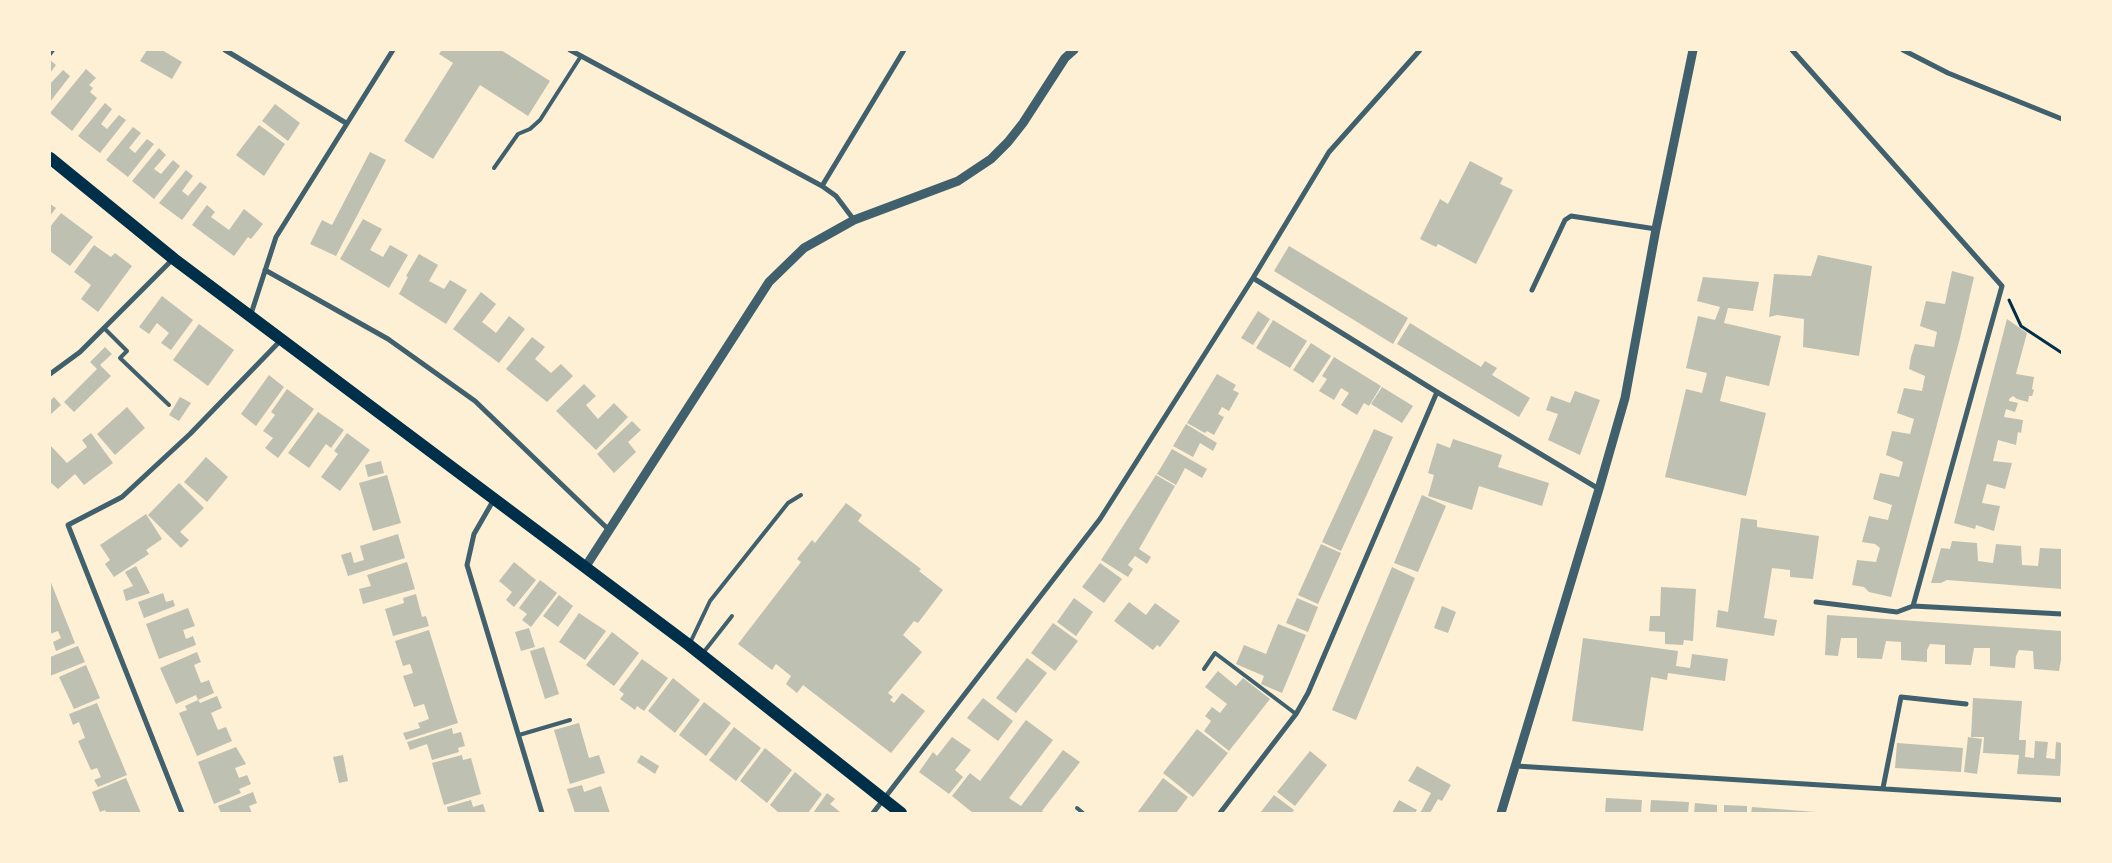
<!DOCTYPE html>
<html>
<head>
<meta charset="utf-8">
<style>
  body { margin:0 }
  #map { position:relative; width:2112px; height:863px; overflow:hidden; background:#fdf0d5; font-family:Quicksand,sans-serif }
  canvas { display:block }
  .frame { position:absolute; inset:0; border:51px solid #fdf0d5; pointer-events:none }
</style>
</head>
<body>
<div id="map">
<canvas width="2112" height="863"></canvas>
<div class="frame"></div>
</div>
<script>
const c = document.querySelector('canvas').getContext('2d');
c.lineJoin = 'round';
function paint(path, color) {
  c.fillStyle = color;
  c.fill(path, 'evenodd');
}
function toPath(rows) {
  const path = new Path2D();
  for (const r of rows) {
    path.moveTo(r[0], r[1]);
    for (let i = 2; i < r.length; i += 2) path.lineTo(r[i], r[i + 1]);
  }
  return path;
}
function strokePath(path, color, width, dash) {
  c.strokeStyle = color;
  c.lineWidth = width;
  c.lineCap = dash ? 'butt' : 'round';
  c.setLineDash(dash || []);
  c.stroke(path);
}
paint(toPath([
  [147,50,162,50,182,62,172,79,140,61],
  [442,50,501,50,550,81,528,116,480,85,433,159,404,141,453,63,439,54],
  [50,60,56,65,50,73],
  [86,69,96,78,89,85,93,88,90,92,97,98,72,131,50,113],
  [63,70,70,76,50,102,50,84],
  [105,103,112,109,101,124,107,129,119,115,126,120,100,153,78,136],
  [275,104,300,123,288,141,262,121],
  [259,125,285,144,264,176,236,155],
  [133,127,141,133,129,148,135,153,147,139,154,144,128,177,106,160],
  [159,148,166,155,154,169,161,174,173,160,180,166,154,199,132,181],
  [370,152,386,160,336,256,310,244,322,220,332,225],
  [1470,161,1503,178,1500,184,1513,190,1476,264,1438,244,1436,247,1420,239,1440,199,1448,204],
  [186,170,193,176,182,191,188,196,200,182,207,187,182,220,159,203],
  [50,204,56,208,50,216],
  [207,205,215,212,211,217,229,230,244,209,263,224,251,239,248,237,234,256,192,225],
  [61,213,93,237,70,266,50,251,50,227],
  [363,219,382,229,370,250,383,257,390,245,408,255,389,288,340,259],
  [94,245,111,257,115,253,132,266,98,312,81,299,91,285,74,272],
  [1289,246,1408,318,1393,344,1274,271],
  [419,254,438,265,429,281,444,289,450,280,467,290,446,324,399,294,408,277,406,276],
  [1818,255,1872,266,1859,356,1803,347,1804,319,1777,315,1769,317,1774,274,1811,276],
  [1952,271,1974,277,1960,338,1891,597,1869,592,1864,587,1852,585,1857,560,1876,562,1880,548,1875,544,1862,542,1869,516,1888,520,1892,505,1873,499,1880,473,1899,477,1903,462,1886,455,1892,431,1910,434,1914,419,1897,413,1904,388,1922,391,1925,376,1909,369,1911,357,1915,344,1934,347,1937,332,1920,326,1923,313,1926,301,1945,304],
  [1703,277,1759,282,1753,311,1728,308,1724,323,1781,336,1769,386,1726,376,1720,401,1766,413,1746,496,1665,477,1686,389,1702,393,1707,373,1686,368,1698,316,1715,320,1720,307,1697,301],
  [481,292,496,304,482,322,490,328,496,333,509,316,525,329,499,363,453,329],
  [162,296,193,320,171,350,161,343,169,333,157,323,149,334,139,327],
  [1258,311,1270,319,1253,345,1241,338],
  [2007,319,2027,333,2016,374,2034,377,2032,389,2034,390,2032,396,2029,396,2028,402,2017,399,2013,396,2009,399,2009,401,2018,403,2015,412,2006,409,2004,417,2023,420,2021,433,2018,432,2016,445,1998,440,1993,461,2012,463,2005,489,1987,484,1982,503,2000,506,1994,531,1976,525,1975,529,1954,523],
  [1273,320,1307,341,1290,368,1256,348],
  [1410,323,1481,367,1485,361,1497,368,1492,375,1530,398,1519,417,1397,344],
  [199,324,234,350,208,386,173,360],
  [532,337,545,347,535,359,551,373,561,364,573,376,547,402,506,369],
  [1311,343,1331,356,1313,383,1293,370],
  [105,347,112,354,100,365,111,376,74,412,64,402,97,369,90,362],
  [1334,357,1381,386,1369,406,1364,403,1357,415,1341,405,1349,393,1341,388,1334,400,1319,391,1327,379,1322,376],
  [1217,374,1236,385,1233,390,1239,393,1229,411,1222,407,1218,414,1224,417,1214,435,1207,431,1205,433,1187,423],
  [269,375,284,387,256,426,241,414],
  [584,384,596,396,586,405,598,419,614,403,628,417,596,450,556,411],
  [1382,387,1413,406,1402,423,1371,404],
  [287,389,314,409,278,458,265,448,273,438,263,431,275,415,271,412],
  [1575,391,1600,400,1580,455,1548,440,1558,414,1546,410,1551,396,1570,403],
  [54,397,61,405,50,415,50,401],
  [180,397,191,403,179,421,169,415],
  [127,407,145,428,115,455,97,434],
  [318,412,344,430,331,448,326,444,309,468,288,453],
  [632,421,641,430,628,442,636,452,614,473,597,454],
  [1186,424,1217,443,1213,451,1200,443,1193,457,1173,446],
  [1374,429,1393,437,1341,551,1322,542],
  [91,433,113,463,84,485,75,474,58,489,50,482,50,445,67,463,87,447,82,440],
  [347,433,370,450,340,491,321,477,338,454,334,451],
  [1453,439,1502,455,1498,467,1549,483,1542,506,1479,486,1472,510,1428,496,1434,475,1428,473,1437,443,1450,448],
  [1172,449,1207,469,1202,478,1185,468,1176,485,1157,474],
  [206,457,228,477,207,502,184,482],
  [381,461,384,473,368,477,365,465],
  [387,475,401,523,373,531,359,483],
  [1156,475,1175,486,1139,549,1151,557,1147,564,1135,556,1128,565,1133,569,1128,577,1101,560],
  [179,483,204,508,180,532,189,540,181,548,148,515],
  [1422,495,1446,506,1418,572,1394,563],
  [846,503,862,515,858,521,921,569,919,571,943,590,918,623,914,621,903,635,922,652,888,693,893,697,890,700,894,703,902,693,925,711,891,753,803,685,797,693,786,684,791,676,776,664,772,670,738,644,801,562,797,559,812,540,815,543],
  [146,514,162,539,146,550,149,554,114,577,105,564,110,560,100,545],
  [1741,518,1757,520,1757,527,1819,536,1813,579,1790,577,1790,570,1772,568,1764,618,1777,620,1774,636,1716,627,1718,610,1728,612],
  [398,534,405,558,348,576,341,555,351,552,354,563,364,560,360,546],
  [1952,541,1977,543,1978,561,1993,563,1996,544,2021,546,2022,565,2038,566,2040,548,2062,549,2062,589,1947,580,1941,583,1931,583,1941,548,1950,549],
  [1321,544,1341,553,1318,604,1298,595],
  [407,562,415,589,363,604,359,589,371,586,367,575],
  [514,562,536,580,514,607,506,600,512,592,499,581],
  [1100,563,1122,579,1104,603,1082,587],
  [136,566,150,593,126,601,123,590,133,586,125,572],
  [1392,567,1415,578,1356,720,1332,710],
  [50,580,75,643,56,651,53,642,61,638,58,631,50,634],
  [540,580,557,593,531,627,522,620,527,614,519,608],
  [1661,587,1696,589,1693,641,1684,640,1683,645,1665,644,1665,632,1649,631,1650,616,1660,616],
  [163,593,166,602,173,600,175,606,144,618,138,602],
  [416,594,422,617,426,616,429,626,393,636,385,609,404,603,403,598],
  [559,595,573,606,558,627,543,616],
  [1074,598,1093,612,1076,636,1057,622],
  [1297,598,1318,607,1308,632,1286,623],
  [1129,602,1146,615,1155,603,1180,621,1160,647,1157,645,1153,650,1114,621],
  [1442,606,1456,612,1448,633,1434,628],
  [188,608,195,626,183,630,186,639,193,636,196,645,159,659,146,624],
  [579,613,606,631,585,660,559,642],
  [1827,615,2062,631,2062,654,2059,671,2034,669,2033,651,2019,650,2016,656,2015,668,1990,666,1990,648,1974,648,1971,665,1945,664,1945,645,1930,644,1927,650,1927,662,1901,660,1901,642,1886,641,1882,659,1857,658,1857,638,1841,638,1838,656,1825,655],
  [1053,623,1078,641,1055,671,1031,653],
  [1278,624,1306,635,1282,693,1261,684,1264,676,1236,664,1244,645,1266,654],
  [529,628,535,647,521,651,515,632],
  [429,630,458,723,406,740,403,733,420,728,418,723,429,719,424,704,414,707,403,676,413,673,410,664,403,666,395,641],
  [612,632,639,653,614,686,586,665],
  [1583,638,1678,651,1676,666,1690,668,1692,654,1728,659,1725,681,1668,673,1667,680,1651,677,1643,731,1572,721],
  [78,646,85,662,50,676,50,657],
  [544,647,559,694,545,699,530,651],
  [197,652,201,662,194,665,201,683,209,680,214,693,198,700,196,695,176,704,160,668],
  [1027,658,1047,673,1016,713,996,698],
  [642,659,668,678,644,711,637,706,635,710,620,699,624,694,619,690],
  [86,665,100,698,74,709,59,677],
  [1218,671,1236,686,1243,678,1270,699,1229,751,1204,731,1211,721,1205,716,1212,707,1220,713,1227,704,1205,687],
  [673,678,700,700,675,733,648,711],
  [217,696,222,708,211,713,218,730,226,727,232,741,197,756,179,713,187,710,185,706,198,700,200,703],
  [983,698,1013,721,998,741,967,718],
  [1973,698,2022,701,2019,740,2026,740,2025,757,2034,758,2035,741,2048,742,2046,758,2055,759,2056,742,2062,743,2060,776,2017,774,2019,755,1983,753,1984,737,1971,737],
  [704,702,731,723,706,756,679,735],
  [97,703,127,775,98,787,94,780,101,777,97,768,91,770,78,741,85,738,79,722,73,725,69,714],
  [1026,720,1053,740,1009,798,1021,806,1063,750,1080,762,1042,811,1045,813,973,813,952,796,970,773,980,781],
  [579,723,589,758,599,755,605,773,570,784,554,730],
  [734,727,761,748,736,781,709,760],
  [452,728,453,734,461,732,465,746,458,748,459,752,432,760,427,744,410,750,407,742],
  [1197,729,1228,753,1193,797,1163,773],
  [952,737,971,750,955,770,963,777,949,794,919,772,933,752,937,756],
  [1968,737,1982,739,1977,774,1964,772],
  [1897,743,1963,748,1961,772,1895,768],
  [236,747,246,764,235,768,239,778,247,775,251,784,239,789,241,793,214,804,198,762],
  [765,748,792,770,767,803,740,781],
  [1310,751,1327,765,1295,806,1277,792],
  [343,755,348,781,339,783,333,757],
  [462,755,463,760,471,758,481,794,444,805,432,763],
  [641,755,659,766,655,774,637,762],
  [1417,766,1451,785,1442,801,1438,799,1430,813,1420,813,1431,793,1408,781],
  [795,772,822,794,808,813,779,813,770,805],
  [126,778,141,813,106,813,105,810,100,812,92,792],
  [1163,778,1188,797,1176,813,1137,813],
  [582,785,584,792,601,786,610,813,575,813,567,789],
  [253,792,257,803,249,806,252,813,221,813,218,806],
  [827,793,835,799,830,804,840,812,839,813,813,813],
  [1274,795,1294,810,1292,813,1260,813],
  [1606,798,1642,800,1641,813,1605,813],
  [471,800,473,807,483,804,486,813,448,813,447,807],
  [1399,800,1417,810,1415,813,1392,813],
  [1651,800,1689,802,1688,813,1650,813],
  [1695,803,1717,805,1717,813,1694,813],
  [1724,805,1747,806,1747,813,1724,813],
  [1752,807,1816,812,1816,813,1751,813]
]), '#bec0b2');
strokePath(toPath([
  [2009,300,2021,326,2062,353]
]), '#003049', 3);
strokePath(toPath([
  [50,54,53,50],
  [494,168,518,134,530,129,540,120,581,56],
  [104,328,127,351,120,358,169,405],
  [690,643,710,601,788,503,801,495],
  [703,653,732,616],
  [1204,669,1215,653,1296,714],
  [519,735,570,720],
  [1077,808,1083,813]
]), '#3f606c', 4);
strokePath(toPath([
  [225,50,346,123],
  [570,50,822,186,836,196,854,220],
  [1792,50,2002,286,1913,606,2062,614],
  [1903,50,1948,73,2062,119],
  [822,186,904,50],
  [265,270,388,339,475,401,609,530],
  [1253,278,1437,392,1599,489],
  [1532,290,1565,220,1571,216,1656,229],
  [251,314,276,237,393,50],
  [50,374,80,352,173,259],
  [493,501,474,534,467,565,542,813],
  [1816,602,1897,612,1913,606],
  [1516,766,2062,800],
  [1883,788,1901,697,1966,704],
  [182,813,68,525,122,497,190,434,282,339],
  [873,813,1100,519,1253,278,1329,152,1420,50],
  [1220,813,1296,714,1308,693,1437,392]
]), '#3f606c', 5);
strokePath(toPath([
  [586,566,769,282,804,248,854,220,958,181,991,159,1008,142,1023,123,1065,58,1074,50],
  [1501,813,1599,489,1625,398,1656,229,1693,50]
]), '#3f606c', 9);
strokePath(toPath([
  [50,158,174,259,689,645,901,813]
]), '#003049', 12);
</script>
</body>
</html>
